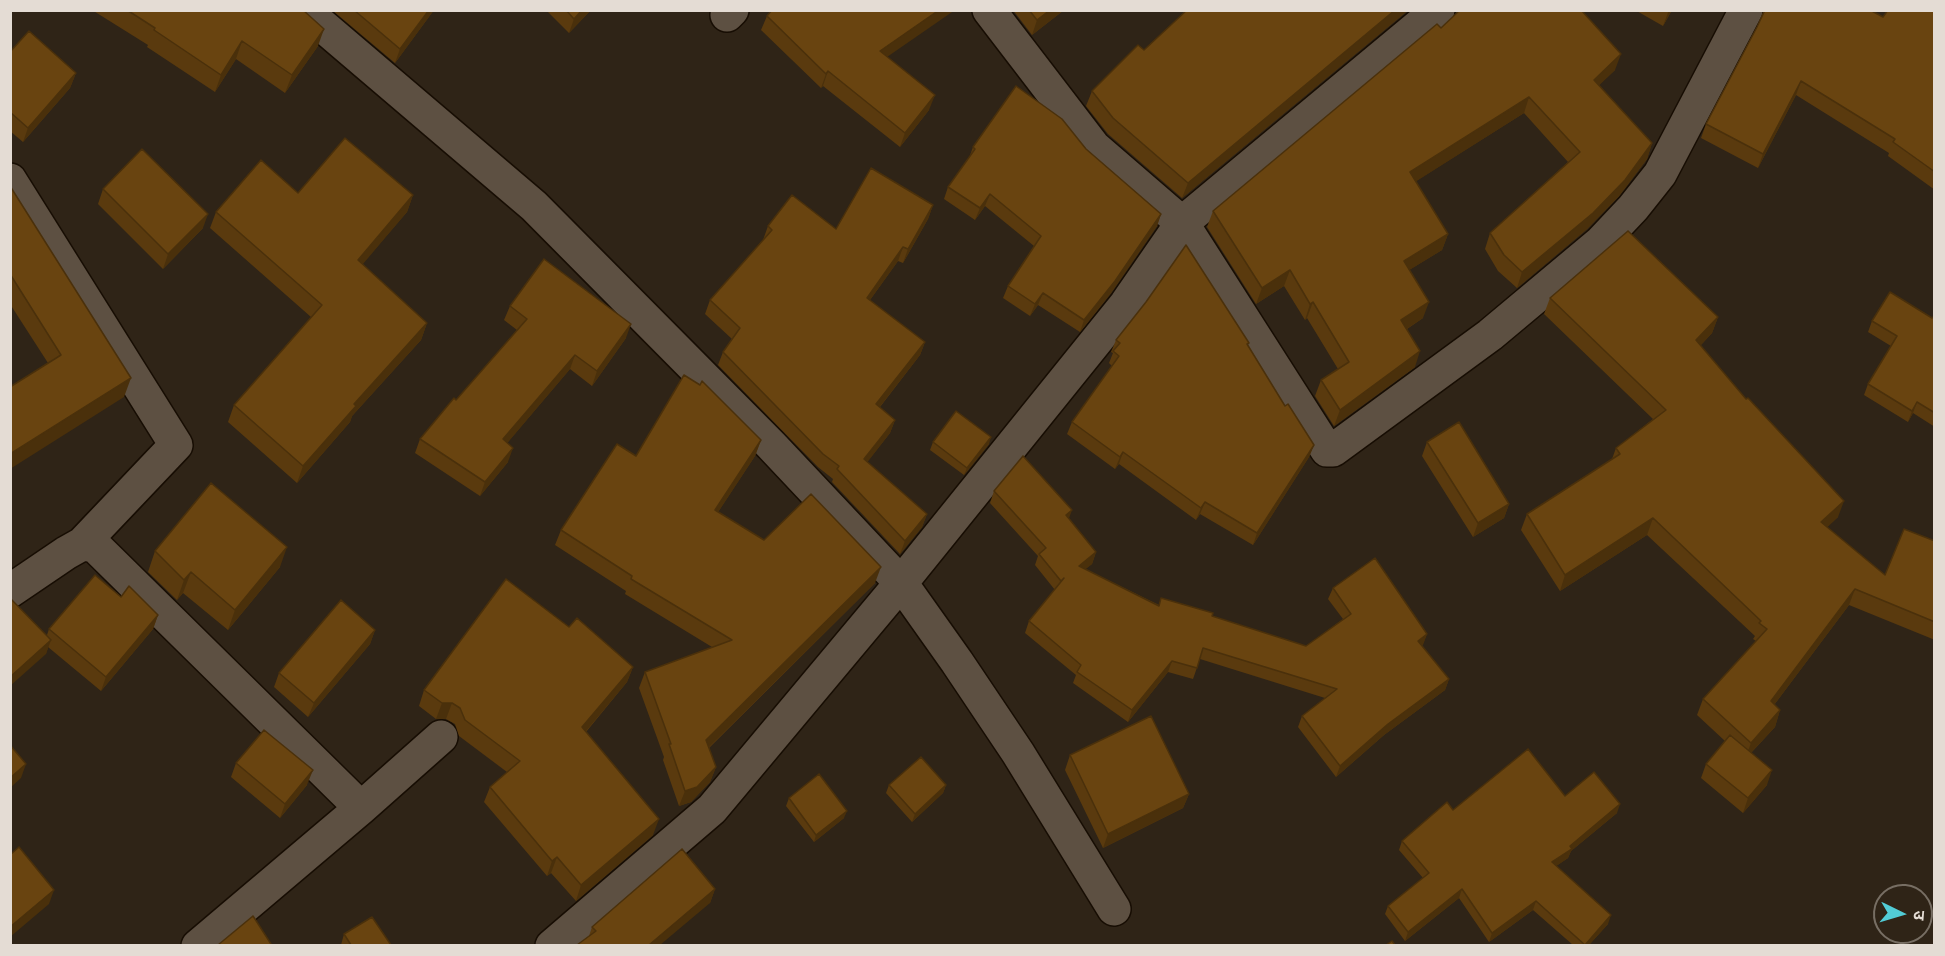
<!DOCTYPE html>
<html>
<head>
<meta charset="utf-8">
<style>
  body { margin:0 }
  #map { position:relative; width:1945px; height:956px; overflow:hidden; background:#2f2417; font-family:Roboto,"Noto Sans Devanagari",sans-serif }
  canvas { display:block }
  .frame { position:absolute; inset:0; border:12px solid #e4dcd4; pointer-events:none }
  .north { position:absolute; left:1873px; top:884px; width:60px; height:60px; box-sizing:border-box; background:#2f2417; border:2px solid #776e63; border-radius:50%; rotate:95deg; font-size:16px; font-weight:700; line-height:24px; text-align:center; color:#e4dcd4 }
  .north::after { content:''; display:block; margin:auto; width:21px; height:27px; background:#52ccd6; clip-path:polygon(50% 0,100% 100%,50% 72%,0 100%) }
</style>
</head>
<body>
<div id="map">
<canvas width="1945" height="956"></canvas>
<div class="frame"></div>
<div class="north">उ</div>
</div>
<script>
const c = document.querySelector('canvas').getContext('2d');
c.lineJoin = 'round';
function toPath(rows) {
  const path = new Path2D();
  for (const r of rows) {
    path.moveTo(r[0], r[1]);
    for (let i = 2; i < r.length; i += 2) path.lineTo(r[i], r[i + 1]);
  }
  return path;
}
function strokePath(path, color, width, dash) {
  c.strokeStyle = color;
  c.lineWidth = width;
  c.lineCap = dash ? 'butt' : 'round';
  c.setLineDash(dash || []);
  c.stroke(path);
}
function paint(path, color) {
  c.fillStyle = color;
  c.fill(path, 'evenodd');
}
const minor = toPath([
  [304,10,534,206,771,445,901,583,957,662,1018,753,1114,909],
  [989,10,1094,147,1182,223,1327,450,1333,450,1490,335,1600,243,1633,208,1660,174,1746,10],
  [727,15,732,10],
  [10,180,176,445,82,544],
  [10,591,66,553,82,544,95,546,361,808],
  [198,946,361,808,441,737],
  [552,946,712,809,901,583,1126,304,1182,223,1438,10]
]);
strokePath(minor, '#170d03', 36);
strokePath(minor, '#5d5042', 33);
paint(toPath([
  [92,10,303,10,318,46,285,93,236,59,215,92,147,47,148,45],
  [332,10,434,10,395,63],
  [546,10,591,10,569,33],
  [1013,10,1064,10,1032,35],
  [1635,10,1672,10,1663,26],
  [1764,10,1870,10,1883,17,1935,10,1935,190,1888,156,1889,153,1796,95,1758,168,1701,138,1706,124,1757,27],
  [1406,12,1182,198,1108,134,1086,106,1092,91],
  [767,16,887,57,929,110,900,147,823,86,821,88,761,30],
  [1441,28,1615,70,1599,85,1652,143,1647,159,1619,196,1587,229,1517,288,1498,271,1485,249,1490,233,1568,162,1524,113,1416,181,1448,234,1442,250,1409,270,1423,318,1407,329,1415,367,1334,426,1315,396,1321,380,1338,369,1307,318,1305,320,1284,286,1256,304,1207,227,1213,211],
  [10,52,76,73,70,88,23,142,10,131],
  [973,147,1086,149,1161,214,1157,226,1111,293,1080,332,1038,305,1030,316,1003,298,1008,286,1034,246,985,206,975,220,944,199,948,187,969,158],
  [10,186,124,397,48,363,10,304],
  [103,189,203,228,163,269,98,204],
  [298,193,413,195,407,212,362,264,427,323,421,340,352,416,350,422,297,483,228,422,234,405,311,317,210,228,216,212],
  [933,205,928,219,903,263,898,261,870,300,925,342,920,355,880,407,895,420,890,433,867,462,927,514,922,527,900,554,832,482,833,479,818,467,718,365,723,352,732,339,705,314,710,300,763,240,768,226,836,229],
  [1550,298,1718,317,1712,333,1700,346,1838,517,1827,527,1885,575,1935,541,1935,640,1849,605,1774,705,1780,710,1775,727,1751,753,1767,785,1743,813,1701,778,1706,764,1725,741,1697,715,1703,699,1756,641,1753,639,1755,636,1647,535,1560,591,1521,530,1527,514,1612,459,1616,448,1653,419,1544,314],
  [510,306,626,338,592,386,570,369,507,443,508,462,480,496,415,453,420,439,456,400,517,330,504,320],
  [1935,315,1935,427,1913,413,1908,422,1864,395,1868,384,1891,346,1868,332,1872,321,1932,318],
  [1116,340,1249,343,1248,345,1285,406,1314,445,1309,457,1253,545,1200,514,1196,520,1119,464,1115,469,1067,434,1072,422,1112,366,1109,363,1113,353,1111,352],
  [761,440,755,456,718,512,764,540,875,583,709,748,716,767,710,782,691,802,679,806,663,760,664,757,639,688,645,672,712,647,625,594,626,591,555,545,561,530,636,456],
  [933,442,989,444,964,475,930,450],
  [1427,442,1509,504,1504,518,1473,537,1422,456],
  [994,491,1069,519,1096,552,1092,564,1085,569,1159,605,1161,598,1212,616,1306,646,1343,619,1328,599,1333,588,1427,634,1422,646,1449,679,1445,690,1384,735,1336,777,1298,727,1302,716,1325,698,1200,659,1193,679,1168,672,1128,722,1073,683,1076,675,1025,633,1029,621,1055,590,1035,565,1038,556,990,503],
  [155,551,280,567,228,630,183,593,177,600,148,572],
  [121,597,158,615,153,629,101,691,48,647,46,654,47,635,49,629],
  [569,627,633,667,627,682,586,732,653,835,576,901,551,873,547,876,484,802,490,787,507,772,459,736,455,724,446,719,436,719,419,706,424,690],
  [375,630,370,644,308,717,274,687,279,673],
  [1070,755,1189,794,1183,808,1103,848,1065,770],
  [236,763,307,785,280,818,231,777],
  [889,785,946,785,943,793,912,822,886,793],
  [1565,796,1617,813,1571,851,1568,858,1556,866,1608,924,1589,945,1573,945,1533,910,1489,942,1459,898,1405,941,1385,914,1388,906,1423,878,1399,850,1402,841,1453,810],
  [789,798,844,818,814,842,786,806],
  [715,889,710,903,589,936,592,927],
  [344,934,391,945,341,945]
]), '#5a3a0e');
paint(toPath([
  [429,10,434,10,395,63,400,49],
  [582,10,591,10,569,33,574,19],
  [939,10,955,10,874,66,880,51],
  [1050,10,1064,10,1032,35,1037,20],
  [1395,10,1407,10,1406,12,1182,198,1188,183],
  [1669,10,1672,10,1663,26],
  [324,29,318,46,285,93,292,75],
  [242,41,236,59,215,92,221,75],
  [1621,54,1615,70,1588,96,1594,80],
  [828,71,823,86,821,88,826,74],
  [76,73,70,88,23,142,28,128],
  [1801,81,1796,95,1758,168,1763,154],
  [935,95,929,110,900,147,905,133],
  [1529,97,1524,113,1404,189,1410,172],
  [1652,143,1647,159,1619,196,1587,229,1517,288,1522,272],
  [990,194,985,206,975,220,980,208],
  [413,195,407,212,352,277,358,260],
  [933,205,928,219,903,263,908,249],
  [208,214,203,228,163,269,168,254],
  [1161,214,1157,226,1111,293,1080,332,1084,320],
  [1448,234,1442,250,1398,277,1404,261],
  [903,247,898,261,862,311,867,298],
  [1290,270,1284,286,1256,304,1262,288],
  [1043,293,1038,305,1030,316,1035,304],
  [1313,302,1307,318,1305,320,1310,304],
  [1429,302,1423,318,1396,336,1401,320],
  [1718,317,1712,333,1690,357,1696,340],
  [427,323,421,340,352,416,350,422,297,483,303,466,354,404],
  [631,324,626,338,592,386,597,371],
  [925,342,920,355,871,418,876,404],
  [1420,351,1415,367,1334,426,1340,410],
  [575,355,570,369,498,454,503,439],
  [131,378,124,397,10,469,10,454],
  [1917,402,1913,413,1908,422,1912,411],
  [895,420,890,433,859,473,864,459],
  [991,437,989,444,964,475,967,468],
  [761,440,755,456,709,526,715,510],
  [1314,445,1309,457,1253,545,1257,533],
  [513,448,508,462,480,496,485,482],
  [1123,452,1119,464,1115,469,1120,457],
  [1844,501,1838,517,1815,539,1821,522],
  [1205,502,1200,514,1196,520,1201,508],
  [1509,504,1504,518,1473,537,1478,523],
  [1072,510,1068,521,1066,515],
  [927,514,922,527,900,554,905,541],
  [1653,518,1647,535,1560,591,1565,575],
  [287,547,280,567,228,630,235,610],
  [1096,552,1092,564,1075,578,1079,566],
  [881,567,875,583,700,756,706,740],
  [191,572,183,593,177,600,184,580],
  [1855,589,1849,605,1765,717,1771,701],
  [158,615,153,629,101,691,106,677],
  [375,630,370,644,308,717,314,703],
  [1427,634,1423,645,1414,652,1418,641],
  [51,640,46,654,10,686,10,677],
  [1172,661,1168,672,1128,722,1132,710],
  [633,667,627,682,576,743,582,727],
  [1449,679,1445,690,1384,735,1336,777,1340,766,1388,724],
  [442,703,452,703,446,719,436,719],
  [1780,710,1775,727,1745,759,1751,743],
  [26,764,21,778,10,788,10,778],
  [716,767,710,782,691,802,679,806,685,791],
  [313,770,307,785,280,818,285,804],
  [1772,770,1767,785,1743,813,1748,798],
  [946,785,943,793,912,822,915,814],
  [1189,794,1183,808,1103,848,1108,834],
  [1620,804,1617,813,1571,851,1568,858,1549,871,1552,862,1570,846],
  [847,811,844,818,814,842,816,835],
  [659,819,653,835,576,901,581,885],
  [557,857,551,873,547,876,552,861],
  [715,889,710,903,660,945,649,945],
  [1462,889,1459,898,1405,941,1408,932],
  [54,890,49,904,10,937,10,927],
  [1536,901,1533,910,1489,942,1492,933],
  [1611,915,1608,924,1589,945,1585,945]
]), '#4a300b');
const building = toPath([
  [127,10,303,10,324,29,292,75,242,41,221,75,154,30,155,28,127,10],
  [354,10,429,10,400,49,354,10],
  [566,10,582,10,574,19,566,10],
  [772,10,939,10,880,51,935,95,905,133,828,71,826,74,767,16,772,10],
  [1029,10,1050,10,1037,20,1029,10],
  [1187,10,1395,10,1188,183,1113,118,1092,91,1138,45,1144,50,1187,10],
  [1460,10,1581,10,1621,54,1594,80,1652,143,1625,180,1593,213,1522,272,1504,255,1490,233,1580,152,1529,97,1410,172,1448,234,1404,261,1429,302,1401,320,1420,351,1340,410,1321,380,1349,362,1313,302,1310,304,1290,270,1262,288,1213,211,1437,24,1441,28,1460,10],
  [1765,10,1870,10,1883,17,1888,10,1935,10,1935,172,1893,142,1895,139,1801,81,1763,154,1706,124,1757,27,1765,10],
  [29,31,76,73,28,128,10,112,10,52,29,31],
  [1016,86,1062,119,1086,149,1161,214,1115,281,1084,320,1043,293,1035,304,1008,286,1041,236,990,194,980,208,948,187,975,149,973,147,1016,86],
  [345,138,413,195,358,260,427,323,354,404,356,406,303,466,234,405,322,305,216,212,261,160,298,193,345,138],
  [142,149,208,214,168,254,103,189,142,149],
  [871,168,933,205,908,249,903,247,867,298,925,342,876,404,895,420,864,459,927,514,905,541,837,469,839,466,823,454,723,352,740,328,710,300,772,230,768,226,792,195,836,229,871,168],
  [10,186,131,378,10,454,10,387,61,355,10,274,10,186],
  [1628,231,1718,317,1696,340,1746,399,1748,398,1844,501,1821,522,1885,575,1904,529,1935,541,1935,622,1855,589,1771,701,1780,710,1751,743,1703,699,1767,629,1759,623,1761,621,1653,518,1565,575,1527,514,1620,454,1616,448,1666,410,1550,298,1628,231],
  [1186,245,1249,343,1247,344,1285,406,1288,404,1314,445,1257,533,1205,502,1201,508,1123,452,1120,457,1072,422,1119,356,1113,351,1120,343,1116,340,1146,302,1186,245],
  [544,259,631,324,597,371,575,355,503,439,513,448,485,482,420,439,454,398,456,400,527,319,510,306,544,259],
  [1890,292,1932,318,1935,315,1935,413,1917,402,1912,411,1868,384,1897,336,1872,321,1890,292],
  [684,375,700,385,702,381,761,440,715,510,764,540,811,494,881,567,706,740,716,767,697,787,685,791,669,744,671,744,645,672,732,640,631,579,632,576,561,530,617,444,636,456,684,375],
  [956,411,991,437,967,468,933,442,956,411],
  [1459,422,1509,504,1478,523,1427,442,1459,422],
  [1023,456,1072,510,1066,515,1096,552,1079,566,1159,606,1161,598,1213,613,1212,616,1306,646,1351,614,1333,588,1375,558,1427,634,1418,641,1449,679,1388,724,1340,766,1302,716,1337,689,1203,648,1197,668,1172,661,1132,710,1077,672,1081,665,1029,621,1064,578,1061,581,1039,554,1046,548,994,491,1023,456],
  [211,483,287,547,235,610,191,572,184,580,155,551,211,483],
  [95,575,121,597,129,586,158,615,106,677,49,629,95,575],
  [506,579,569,627,577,618,633,667,582,727,659,819,581,885,557,857,552,861,490,787,520,761,465,720,460,708,452,703,442,703,424,690,506,579],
  [10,598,51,640,10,677,10,598],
  [341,600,375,630,314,703,279,673,341,600],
  [1151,716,1189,794,1108,834,1070,755,1151,716],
  [264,730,313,770,285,804,236,763,264,730],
  [1730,735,1772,770,1748,798,1706,764,1730,735],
  [10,745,26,764,10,778,10,745],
  [1528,749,1565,796,1594,772,1620,804,1570,846,1572,849,1552,862,1611,915,1585,945,1536,901,1492,933,1462,889,1408,932,1388,906,1429,873,1402,841,1447,802,1453,810,1528,749],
  [921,757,946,785,915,814,889,785,921,757],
  [819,774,847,811,816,835,789,798,819,774],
  [19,847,54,890,10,927,10,855,19,847],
  [682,849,715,889,649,945,577,945,596,931,592,927,682,849],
  [253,916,271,944,268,945,218,945,253,916],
  [372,917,391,945,351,945,344,934,372,917],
  [1392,941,1395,945,1386,945,1392,941]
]);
paint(building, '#694410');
strokePath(building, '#4a300b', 1.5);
</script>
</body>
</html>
